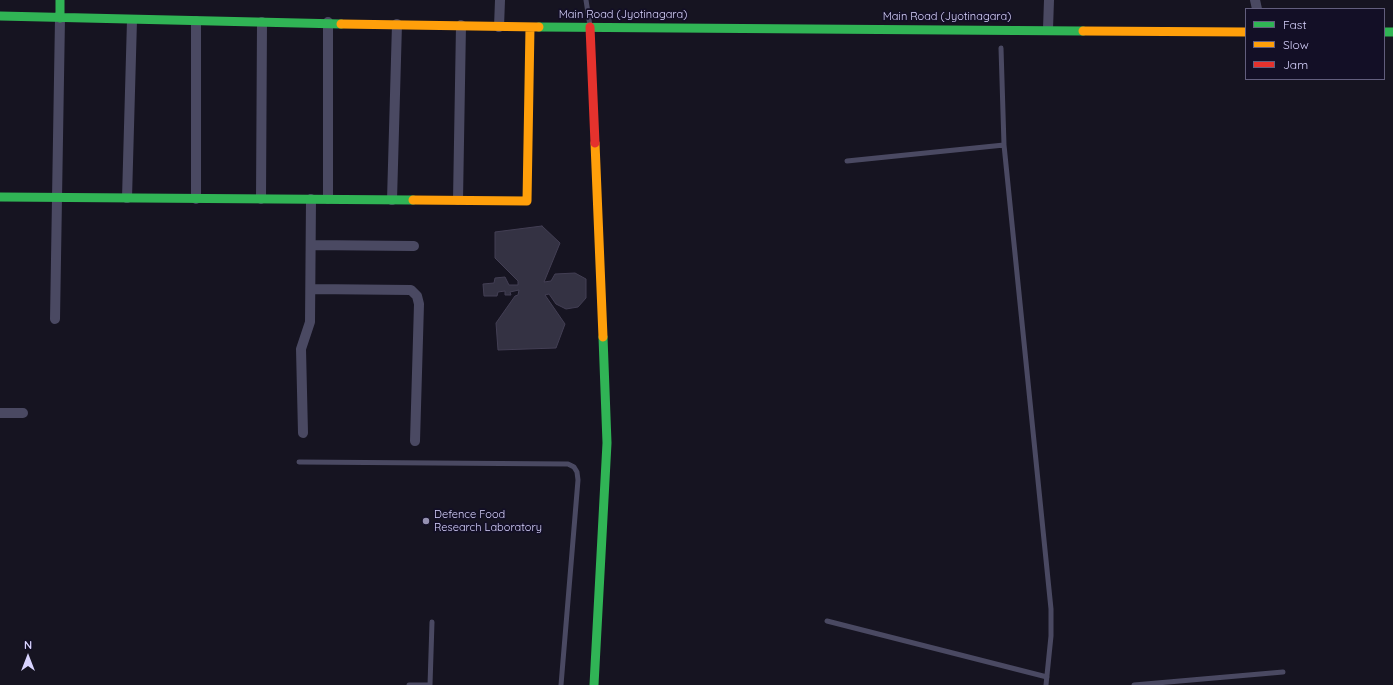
<!DOCTYPE html>
<html>
<head>
<meta charset="utf-8">
<style>
  body { margin:0 }
  #map { position:relative; width:1393px; height:685px; overflow:hidden; background:#161421; font-family:Quicksand,sans-serif }
  canvas { display:block }
  .legend { position:absolute; left:1245px; top:8px; width:140px; height:72px; box-sizing:border-box; background:#130f26; border:1px solid #625e7d; margin:0; padding:5px 7px; list-style:none; font-size:12px; color:#d9d4ff }
  .legend li { display:flex; align-items:center; gap:8px; height:20px }
  .legend b { width:20px; border:1px solid #625e7d }
  .north { position:absolute; left:8px; top:637px; width:40px; height:40px; -webkit-text-stroke:3px #130f26; paint-order:stroke; rotate:0deg; font-size:11px; font-weight:700; line-height:16px; text-align:center; color:#d9d4ff }
  .north::after { content:''; display:block; margin:auto; width:14px; height:18px; background:#d9d4ff; clip-path:polygon(50% 0,100% 100%,50% 72%,0 100%) }
</style>
</head>
<body>
<div id="map">
<canvas width="1393" height="685"></canvas>
<ul class="legend">
<li><b style="height:5px;background:#30b455"></b>Fast</li>
<li><b style="height:5px;background:#ff9f0a"></b>Slow</li>
<li><b style="height:5px;background:#e5322d"></b>Jam</li>
</ul>
<div class="north">N</div>
</div>
<script>
const c = document.querySelector('canvas').getContext('2d');
c.lineJoin = 'round';
function paint(path, color) {
  c.fillStyle = color;
  c.fill(path, 'evenodd');
}
function toPath(rows) {
  const path = new Path2D();
  for (const r of rows) {
    path.moveTo(r[0], r[1]);
    for (let i = 2; i < r.length; i += 2) path.lineTo(r[i], r[i + 1]);
  }
  return path;
}
function strokePath(path, color, width, dash) {
  c.strokeStyle = color;
  c.lineWidth = width;
  c.lineCap = dash ? 'butt' : 'round';
  c.setLineDash(dash || []);
  c.stroke(path);
}
function label(font, color, halo, rows, align = 'center') {
  c.font = font + ' Quicksand,sans-serif';
  c.lineWidth = 3.5;
  c.setLineDash([]);
  c.textBaseline = 'middle';
  c.strokeStyle = halo;
  c.fillStyle = color;
  for (const [text, x, y, turn = 0] of rows) {
    c.save();
    c.translate(x, y);
    c.rotate((+turn || 0) * Math.PI / 180);
    c.textAlign = isNaN(turn) ? turn : align;
    if (halo) c.strokeText(text, 0, 0);
    c.fillText(text, 0, 0);
    c.restore();
  }
}
const building = toPath([
  [542,226,560,243,544,282,551,281,555,274,575,273,586,279,586,298,578,307,566,309,556,304,549,294,545,295,565,324,556,348,498,350,496,323,515,296,518,295,519,290,510,292,511,295,505,295,505,291,498,292,497,296,484,296,483,284,494,283,495,278,505,277,509,285,518,285,518,281,495,258,495,232,542,226]
]);
paint(building, '#343243');
strokePath(building, '#433f54', 1);
strokePath(toPath([
  [586,0,590,26],
  [1001,48,1004,145,1051,609,1051,636,1046,685],
  [847,161,1004,145],
  [299,462,568,464,574,467,577,472,578,480,561,685],
  [827,621,1047,677],
  [409,685,430,685],
  [430,685,432,622],
  [1134,685,1283,672]
]), '#4a4962', 5);
strokePath(toPath([
  [1255,0,1257,9],
  [328,22,328,199],
  [499,27,500,0],
  [1048,29,1049,0],
  [127,198,132,20],
  [196,199,196,21],
  [261,199,262,22],
  [392,200,397,24],
  [458,200,461,25],
  [311,245,414,246],
  [311,289,411,290,417,296,419,304,415,441],
  [55,319,60,18],
  [0,413,23,413],
  [303,433,301,349,310,322,311,199]
]), '#4a4962', 10);
strokePath(toPath([
  [60,0,60,18],
  [0,16,341,24],
  [539,27,1083,31],
  [1384,32,1393,32],
  [0,197,413,200],
  [594,685,607,443,603,337]
]), '#30b455', 9);
strokePath(toPath([
  [341,24,539,27],
  [1083,31,1246,32],
  [595,143,603,337],
  [413,200,527,201,530,27]
]), '#ff9f0a', 9);
strokePath(toPath([
  [590,27,595,143]
]), '#e5322d', 9);
for (const [x, y, r, color] of [
  [426,521,4,"#9591b1"]
]) {
  const dot = new Path2D();
  dot.arc(x, y, r, 0, 2 * Math.PI);
  c.fillStyle = color;
  c.fill(dot);
  strokePath(dot, '#130f26', 1.5);
}
label('11px', '#d9d4ff', '#130f26', [
  ["Main Road (Jyotinagara)",623,15],
  ["Main Road (Jyotinagara)",947,17]
]);
label('11px', '#d9d4ff', '#130f26', [
  ["Defence Food",434,515],
  ["Research Laboratory",434,528]
], 'left');
</script>
</body>
</html>
